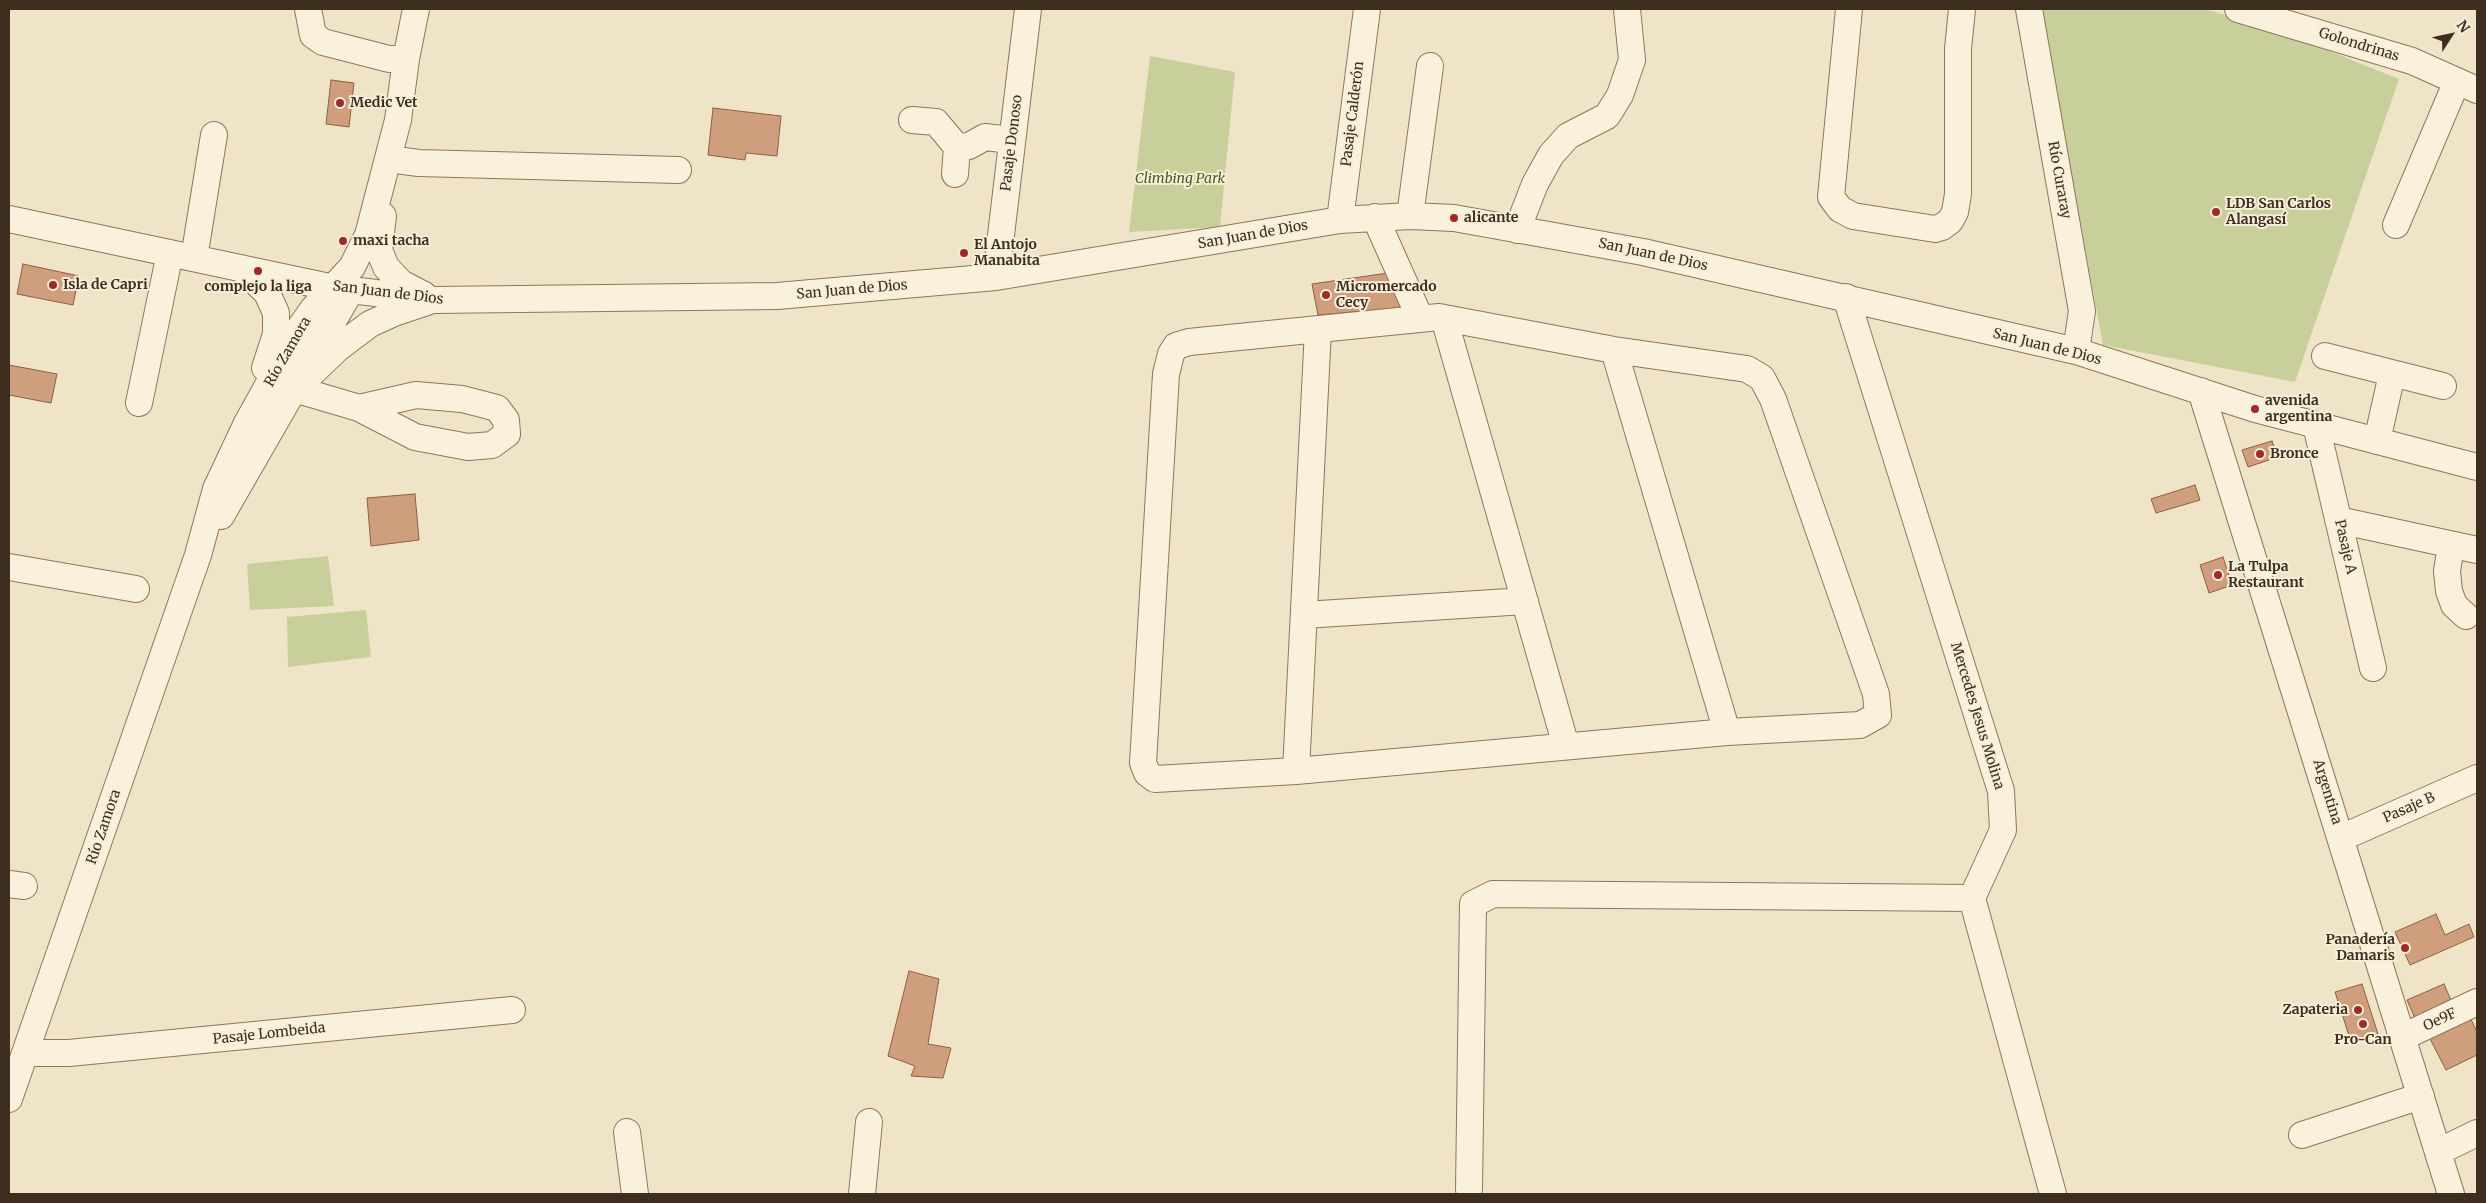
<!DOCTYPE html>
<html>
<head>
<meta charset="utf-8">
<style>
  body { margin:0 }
  #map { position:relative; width:2486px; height:1203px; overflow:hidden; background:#f0e4c8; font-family:Merriweather,serif }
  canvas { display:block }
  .frame { position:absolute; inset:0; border:10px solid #3d2e20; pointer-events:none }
  .north { position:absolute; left:2426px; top:10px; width:50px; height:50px; -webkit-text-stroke:4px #f7eed8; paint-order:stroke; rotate:55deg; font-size:14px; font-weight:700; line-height:20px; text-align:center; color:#3d2e20 }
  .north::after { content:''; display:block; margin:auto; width:18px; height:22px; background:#3d2e20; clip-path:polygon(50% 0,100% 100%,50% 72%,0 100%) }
</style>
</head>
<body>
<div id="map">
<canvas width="2486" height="1203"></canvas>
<div class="frame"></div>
<div class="north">N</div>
</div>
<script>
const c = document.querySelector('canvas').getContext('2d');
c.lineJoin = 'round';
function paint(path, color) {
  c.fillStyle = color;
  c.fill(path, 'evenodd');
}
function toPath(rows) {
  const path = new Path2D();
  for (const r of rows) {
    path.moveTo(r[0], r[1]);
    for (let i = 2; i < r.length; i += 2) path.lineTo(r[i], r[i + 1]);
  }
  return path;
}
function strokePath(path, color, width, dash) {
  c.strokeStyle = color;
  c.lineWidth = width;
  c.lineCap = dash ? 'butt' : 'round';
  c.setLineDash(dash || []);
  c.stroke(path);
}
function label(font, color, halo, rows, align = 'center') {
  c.font = font + ' Merriweather,serif';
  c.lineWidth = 4;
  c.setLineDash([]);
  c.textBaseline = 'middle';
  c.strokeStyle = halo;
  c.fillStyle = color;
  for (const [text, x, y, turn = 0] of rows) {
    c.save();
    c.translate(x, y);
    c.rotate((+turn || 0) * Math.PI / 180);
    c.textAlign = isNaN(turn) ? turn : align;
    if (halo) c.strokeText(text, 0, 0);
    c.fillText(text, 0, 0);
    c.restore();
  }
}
paint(toPath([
  [2041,9,2203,9,2267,26,2399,79,2295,382,2103,345],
  [1150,56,1235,72,1220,227,1129,232],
  [328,556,334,606,250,610,247,564],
  [366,610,371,657,288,667,287,617]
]), '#c9cf9b');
const building = toPath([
  [331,80,354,83,349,127,326,124,331,80],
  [713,108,781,116,777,156,746,153,745,160,708,155,713,108],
  [23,264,79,276,73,305,17,294,23,264],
  [1388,273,1402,298,1399,308,1318,315,1312,284,1388,273],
  [9,365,57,374,51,403,9,395,9,365],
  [2272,441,2278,457,2248,467,2242,450,2272,441],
  [2195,485,2200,500,2156,513,2151,499,2195,485],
  [415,494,419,540,371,546,367,498,415,494],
  [2223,557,2232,585,2209,593,2200,565,2223,557],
  [2436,914,2445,935,2469,924,2474,937,2410,965,2395,932,2436,914],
  [909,971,939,979,928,1044,951,1048,943,1078,911,1076,915,1066,888,1056,909,971],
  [2362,984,2378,1034,2351,1042,2335,992,2362,984],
  [2444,984,2453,1005,2416,1021,2407,1000,2444,984],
  [2468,1013,2477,1032,2477,1055,2446,1070,2427,1033,2468,1013]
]);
paint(building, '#cf9f7d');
strokePath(building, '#8d5f41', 1);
const minor = toPath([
  [308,9,313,35,323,42,389,59,406,59],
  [1849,9,1831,197,1840,209,1853,216,1935,229,1942,227,1950,221,1955,212,1958,194,1958,49,1962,9],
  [2029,9,2082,311,2076,351],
  [2238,9,2412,61,2477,90],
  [912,120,936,122,957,147,969,146,985,137,1011,140],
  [396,160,419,163,678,170],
  [955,174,957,147],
  [383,216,379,250,386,267,401,283,424,295],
  [1410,216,1430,66],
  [1375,217,1420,318],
  [9,219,334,288,434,300,777,296,996,277,1340,220,1410,216,1454,218,1643,252,2076,351,2255,409,2477,467],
  [1340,220,1367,9],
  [2396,225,2457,81],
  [1517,230,1535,184,1551,155,1568,136,1607,116,1620,95,1632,60,1627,9],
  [194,258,214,135],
  [241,268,267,293,276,313,276,334,265,368],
  [996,277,1028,9],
  [1846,297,2001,791,2003,830,1972,898,2053,1194],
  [1439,317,1614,350,1747,369,1762,378,1773,399,1876,694,1878,715,1860,725,1727,732,1296,771,1155,779,1147,773,1143,763,1166,374,1171,354,1176,346,1189,342,1439,317],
  [1444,318,1566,746],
  [1614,350,1727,732],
  [2325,356,2443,386],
  [313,372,338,348,370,324,394,313,427,302],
  [298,390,359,408,415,437,468,447,492,445,507,434,506,420,497,408,462,399,416,395,359,408],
  [2201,391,2451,1194],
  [139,403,170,253],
  [2316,425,2373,668],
  [2377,441,2392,374],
  [221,516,351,290],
  [2338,520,2477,550],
  [2451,545,2447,571,2449,591,2454,605,2466,616],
  [9,567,136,589],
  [1304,615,1525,601],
  [1296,771,1318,329],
  [2341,838,2477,778],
  [9,884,24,886],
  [2403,1037,2477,1002],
  [26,1053,69,1053,512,1010],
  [9,1099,198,555,216,489,247,423,301,326,313,309,352,267,368,235,398,120,406,59,416,9],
  [627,1132,635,1194],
  [2302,1135,2421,1096],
  [2438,1152,2477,1133],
  [1469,1189,1473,904,1493,894,1972,898],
  [862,1194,869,1122]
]);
strokePath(minor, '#8d765c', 28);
strokePath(minor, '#faf1dc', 26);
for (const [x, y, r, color] of [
  [340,103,5,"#9e2a2b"],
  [2216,212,5,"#9e2a2b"],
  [1454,218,5,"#9e2a2b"],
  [343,241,5,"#9e2a2b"],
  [964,253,5,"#9e2a2b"],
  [258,271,5,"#9e2a2b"],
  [53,285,5,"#9e2a2b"],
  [1326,295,5,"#9e2a2b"],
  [2255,409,5,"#9e2a2b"],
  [2260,454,5,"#9e2a2b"],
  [2218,575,5,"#9e2a2b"],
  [2405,948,5,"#9e2a2b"],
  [2358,1010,5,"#9e2a2b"],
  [2363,1024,5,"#9e2a2b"]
]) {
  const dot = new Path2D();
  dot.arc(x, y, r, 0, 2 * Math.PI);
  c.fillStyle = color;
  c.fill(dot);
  strokePath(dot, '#f7eed8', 2);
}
label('14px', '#3d2e20', '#f7eed8', [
  ["Golondrinas",2359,45,17],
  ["Pasaje Calderón",1353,114,-83],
  ["Pasaje Donoso",1012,143,-83],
  ["Río Curaray",2059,180,80],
  ["San Juan de Dios",1253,235,-10],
  ["San Juan de Dios",1653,255,12],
  ["San Juan de Dios",852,290,-5],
  ["San Juan de Dios",388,293,7],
  ["San Juan de Dios",2047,347,14],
  ["Río Zamora",288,352,-60],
  ["Pasaje A",2345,547,77],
  ["Mercedes Jesus Molina",1977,716,73],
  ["Argentina",2327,792,73],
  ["Pasaje B",2409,808,-24],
  ["Río Zamora",104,827,-71],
  ["Oe9F",2440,1020,-25],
  ["Pasaje Lombeida",269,1034,-6]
]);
label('bold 14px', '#3d2e20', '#f7eed8', [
  ["Medic Vet",350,103],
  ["LDB San Carlos",2226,204],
  ["Alangasí",2226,220],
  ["alicante",1464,218],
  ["maxi tacha",353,241],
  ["El Antojo",974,245],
  ["Manabita",974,261],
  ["Isla de Capri",63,285],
  ["complejo la liga",258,287,"center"],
  ["Micromercado",1336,287],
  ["Cecy",1336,303],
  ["avenida",2265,401],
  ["argentina",2265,417],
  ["Bronce",2270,454],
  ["La Tulpa",2228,567],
  ["Restaurant",2228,583],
  ["Panadería",2395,940,"right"],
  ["Damaris",2395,956,"right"],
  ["Zapateria",2348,1010,"right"],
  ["Pro-Can",2363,1040,"center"]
], 'left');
label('italic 14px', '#4d5a26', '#f7eed8', [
  ["Climbing Park",1180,179]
]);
</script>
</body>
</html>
